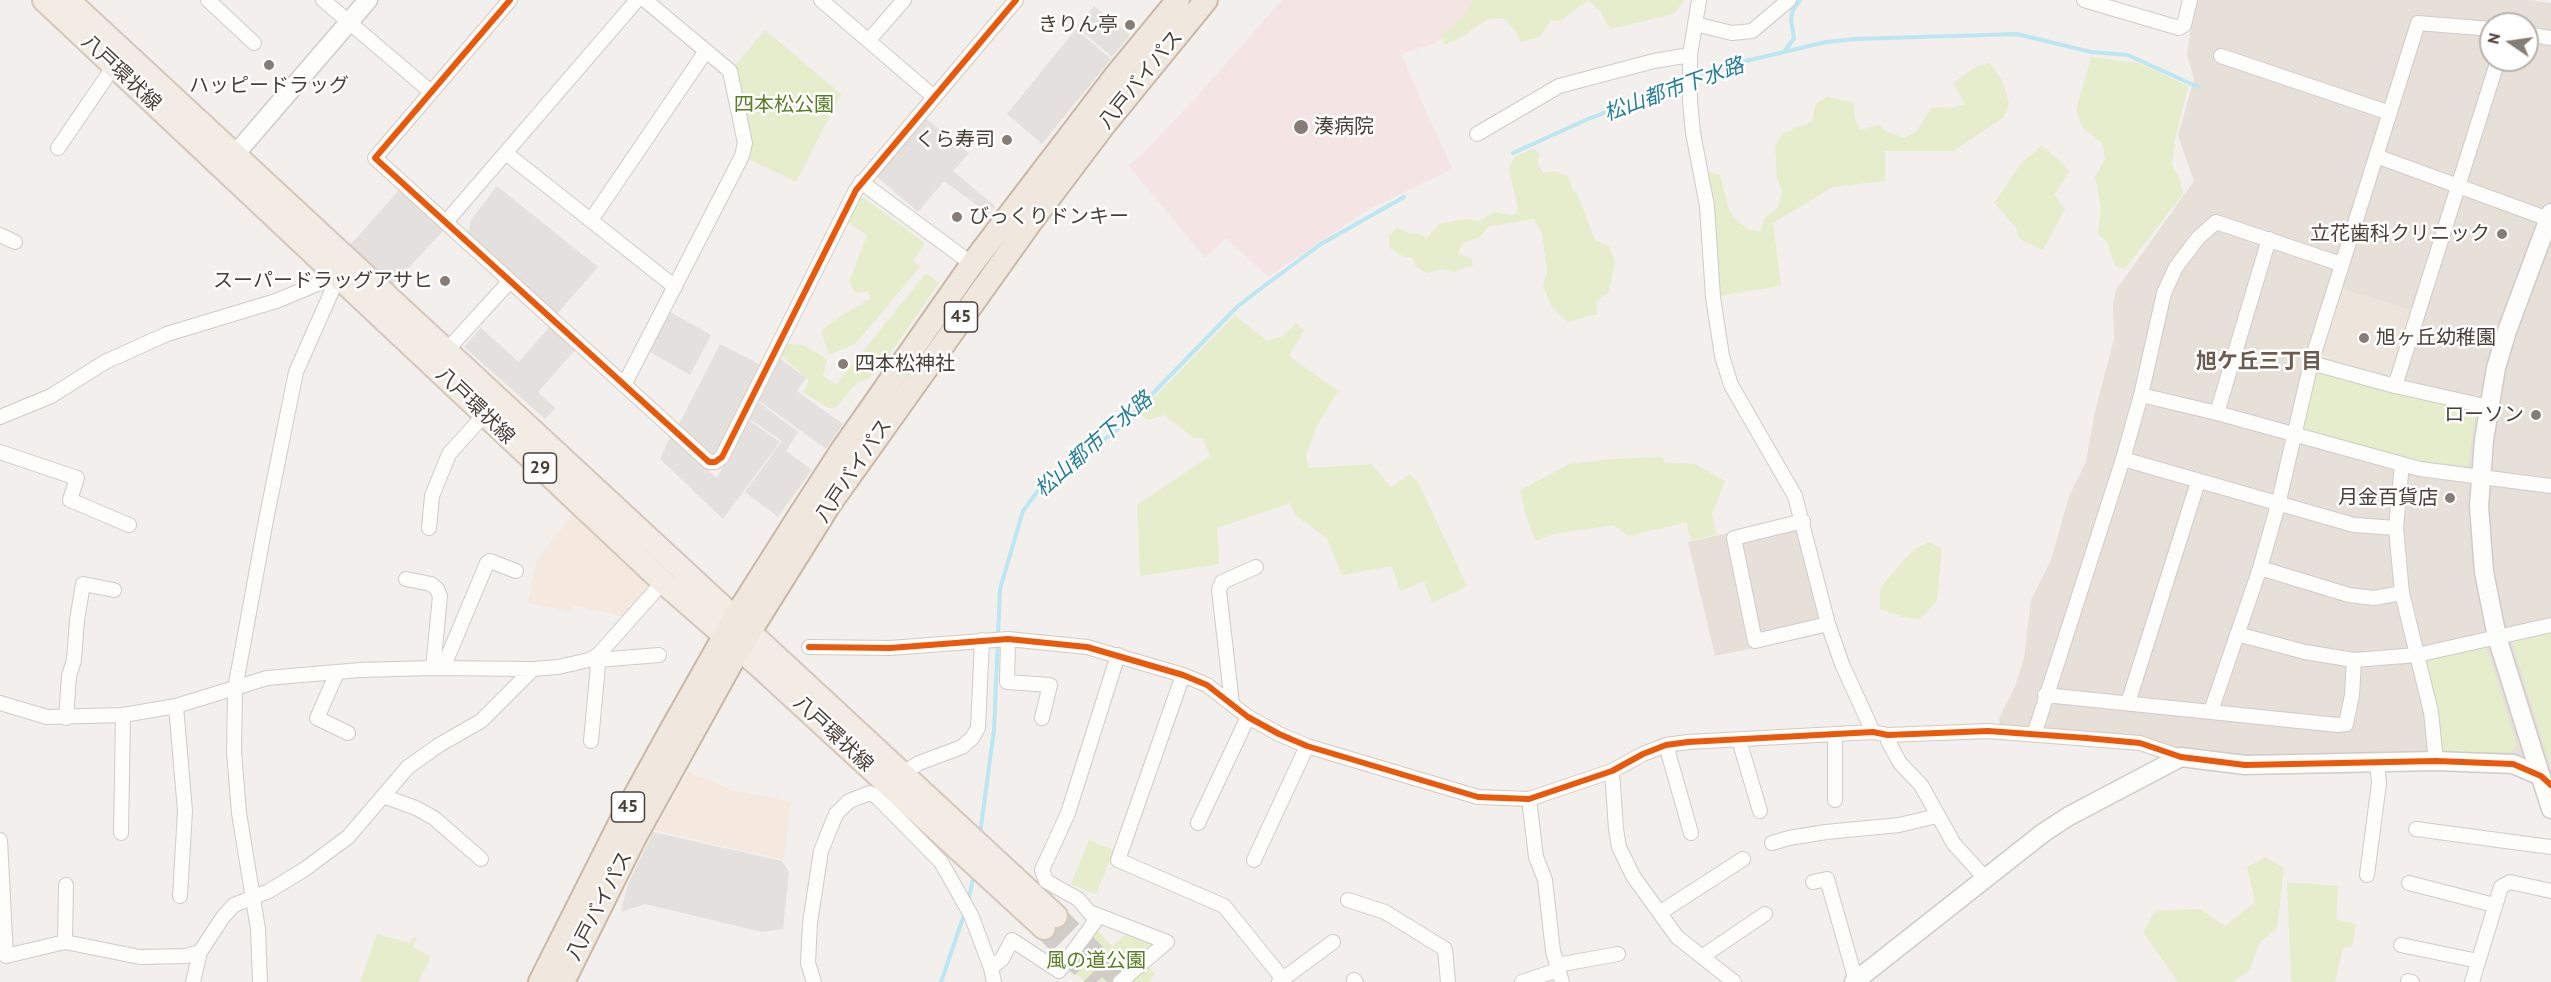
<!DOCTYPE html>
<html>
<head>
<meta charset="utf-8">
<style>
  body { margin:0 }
  #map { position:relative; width:2551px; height:982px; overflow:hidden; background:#f2efec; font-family:"PT Sans",sans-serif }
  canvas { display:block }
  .north { position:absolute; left:2479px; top:12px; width:60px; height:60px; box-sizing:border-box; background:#fff; border:2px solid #b7b2af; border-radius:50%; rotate:283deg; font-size:16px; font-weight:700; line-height:24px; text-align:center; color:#4a3f37 }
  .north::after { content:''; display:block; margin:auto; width:21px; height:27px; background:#857d76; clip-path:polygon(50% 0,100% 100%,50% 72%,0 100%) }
</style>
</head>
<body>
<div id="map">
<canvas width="2551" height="982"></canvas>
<div class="north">N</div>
</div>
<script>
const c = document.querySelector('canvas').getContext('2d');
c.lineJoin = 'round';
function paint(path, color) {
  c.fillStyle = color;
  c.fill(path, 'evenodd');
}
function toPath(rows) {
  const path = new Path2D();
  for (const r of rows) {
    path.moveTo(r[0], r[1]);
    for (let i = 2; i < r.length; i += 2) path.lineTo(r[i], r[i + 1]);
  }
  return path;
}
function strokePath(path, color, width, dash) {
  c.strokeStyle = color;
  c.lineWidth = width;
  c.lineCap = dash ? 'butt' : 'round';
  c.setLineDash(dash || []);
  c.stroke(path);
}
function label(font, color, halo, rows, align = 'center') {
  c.font = font + ' "PT Sans","Noto Sans JP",sans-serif';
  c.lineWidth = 5;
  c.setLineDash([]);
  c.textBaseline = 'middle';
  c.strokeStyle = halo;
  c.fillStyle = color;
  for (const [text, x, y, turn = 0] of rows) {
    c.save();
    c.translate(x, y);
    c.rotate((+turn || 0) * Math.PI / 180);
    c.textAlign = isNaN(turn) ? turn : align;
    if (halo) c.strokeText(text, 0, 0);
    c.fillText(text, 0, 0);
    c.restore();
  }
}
paint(toPath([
  [2195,0,2530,0,2551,3,2551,777,2515,757,2242,760,2000,726,1999,718,2015,687,2024,658,2031,600,2051,560,2069,496,2086,462,2094,415,2114,339,2113,305,2116,290,2194,181,2178,136,2194,79,2187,55],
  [2491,24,2527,24,2527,60,2491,60],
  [1797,517,1819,621,1826,633,1715,656,1688,542]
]), '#e7e0d9');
paint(toPath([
  [572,515,651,588,625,617,573,605,571,612,528,603,537,559],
  [688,771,732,791,767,796,791,802,784,860,655,830]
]), '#f5e8df');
paint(toPath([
  [2341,288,2413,311,2393,373,2388,379,2324,360,2320,354]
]), '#ede5db');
paint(toPath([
  [1282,0,1504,0,1435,43,1401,54,1452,169,1366,211,1268,277,1226,238,1205,258,1128,165,1144,152,1193,101]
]), '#f4e5e4');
paint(toPath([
  [1473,0,1685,0,1674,14,1610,29,1600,11,1588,0,1560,21,1551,20,1540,37,1520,42,1515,30,1503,18,1486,20,1465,35,1445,45,1442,35,1463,17],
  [765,30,841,94,796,182,742,156,730,71],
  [2091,57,2139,63,2188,86,2175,139,2172,164,2180,180,2183,194,2125,269,2115,266,2107,242,2098,234,2101,207,2095,177,2105,159,2103,144,2082,127,2076,110],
  [1990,63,2002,80,2009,103,2004,117,1953,151,1885,151,1885,181,1833,187,1773,223,1781,286,1719,296,1706,177,1709,172,1720,175,1729,210,1736,220,1748,229,1760,232,1764,218,1778,207,1782,192,1777,177,1775,146,1782,134,1812,121,1816,103,1827,97,1854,103,1855,119,1860,130,1878,125,1888,132,1904,138,1916,132,1931,108,1957,107,1965,104,1953,83,1977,66],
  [2042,145,2070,171,2054,195,2065,209,2043,250,2019,239,2016,227,1994,203,2021,164],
  [1534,148,1540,154,1537,163,1543,173,1556,171,1567,176,1574,191,1576,191,1595,240,1609,246,1615,262,1612,277,1608,293,1596,302,1597,314,1567,322,1551,306,1543,285,1547,272,1542,233,1534,219,1488,227,1481,236,1462,244,1458,254,1471,258,1473,265,1454,272,1442,269,1427,273,1416,267,1413,258,1399,255,1389,247,1389,236,1397,228,1410,234,1415,233,1427,238,1439,224,1466,219,1480,221,1494,212,1514,215,1518,209,1509,170,1514,157],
  [859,198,864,198,925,243,913,261,920,267,856,343,829,355,821,331,842,315,871,299,868,291,856,293,849,282,867,235,846,222],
  [926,273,939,283,885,361,869,379,858,382,835,408,828,408,803,392,809,380,780,355,787,344,803,345,827,359,823,376,836,385],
  [1235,315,1267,341,1283,336,1296,323,1304,330,1289,356,1338,391,1318,424,1306,454,1308,468,1371,464,1391,487,1410,474,1418,482,1467,586,1432,603,1424,581,1400,591,1392,566,1342,575,1327,538,1296,516,1290,503,1217,528,1219,564,1140,576,1137,505,1210,456,1203,438,1194,438,1164,415,1148,420,1139,413],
  [2322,369,2476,409,2468,466,2403,459,2308,435,2303,426,2315,373],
  [1661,457,1665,463,1695,464,1725,481,1712,514,1717,535,1691,540,1686,522,1629,536,1613,525,1554,534,1536,541,1527,519,1520,490,1570,464,1610,459],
  [1929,542,1942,549,1937,600,1920,619,1903,617,1880,609,1880,590,1883,584,1913,550],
  [2551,630,2551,768,2512,641],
  [2486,646,2517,745,2512,752,2440,752,2425,666,2429,656],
  [1089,840,1114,850,1096,894,1071,884],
  [2265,857,2284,868,2277,928,2259,943,2250,970,2233,982,2178,982,2143,932,2155,911,2200,909,2225,926,2255,902,2247,867],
  [2287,882,2338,886,2336,920,2356,924,2352,947,2343,948,2335,982,2293,982,2291,980],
  [1096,925,1099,932,1112,946,1129,932,1149,939,1153,948,1142,959,1155,974,1149,982,1085,982,1079,976,1063,971],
  [377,934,409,943,414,936,417,939,413,947,431,957,418,982,360,982]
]), '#e6edcc');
paint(toPath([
  [1094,6,1130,35,1112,57,1077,27],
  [1076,29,1111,59,1042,144,1007,114],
  [925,118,969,153,953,171,995,206,989,214,944,181,918,212,876,176],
  [497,186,598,267,556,315,468,235,471,220],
  [400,189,444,230,393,284,350,245],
  [670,312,711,335,690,375,650,352],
  [551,325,577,348,538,392,555,408,545,419,464,347,481,328,519,362],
  [720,344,761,365,716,455,711,455,678,426],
  [778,357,806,378,797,391,843,424,826,449,757,399],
  [757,401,798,432,786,451,812,470,778,517,745,492,782,441,748,418],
  [747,419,780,442,723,519,660,459,670,437,717,478],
  [653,832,782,861,789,872,783,929,762,932,645,904,621,912,627,886]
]), '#e4e0dd');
strokePath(toPath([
  [1784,52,1826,42,1855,39,2017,34,2091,52,2128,55,2198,87],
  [1693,78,1737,63,1784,52,1794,38,1791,20,1793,10,1800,0],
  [1513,153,1586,120,1686,81],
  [980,834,994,730,1000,589,1023,511,1043,484,1117,430,1237,307,1256,292,1321,244,1404,197],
  [968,902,974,874],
  [941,982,965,912]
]), '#bbe6f2', 4);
strokePath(toPath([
  [1056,916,1123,982],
  [1044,928,1097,982]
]), '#d0ccc8', 22, [22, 11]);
const minor = toPath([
  [208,0,254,43],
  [323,0,431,92],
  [510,0,375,158,709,462,715,462,722,457,856,190,1016,0],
  [821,0,934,97],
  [1699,0,1690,55,1690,101,1693,133,1707,206,1713,297,1722,356,1731,385,1795,496,1828,624,1842,664,1873,732],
  [2084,0,2179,28,2184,25,2190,0],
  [1695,24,1732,33,1752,31,1789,0],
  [2527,34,2551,38],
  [869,40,904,0],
  [2221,56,2390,113],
  [1477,134,1559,86,1654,61,1690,55],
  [58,148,114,66],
  [507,154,675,287],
  [2376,156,2551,220],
  [861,182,972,264],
  [591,220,706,51],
  [446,222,637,0],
  [0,235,15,242],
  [447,350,510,281],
  [2311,363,2395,386,2489,407],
  [624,385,742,156,745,143,730,71,645,0],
  [2395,386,2498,60],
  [2141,395,2217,413,2420,469,2551,486],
  [2217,413,2269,239],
  [0,417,51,396,105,362,167,334,276,301,339,275],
  [0,452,77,478,70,500,129,525],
  [2123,459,2354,525,2396,528],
  [2402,464,2396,528,2402,593,2431,712,2436,761],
  [1803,521,1734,538,1755,641,1828,624],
  [429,528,432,496,449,454,484,415],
  [2260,568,2349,595,2374,598,2402,593],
  [406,579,431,584,437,589,440,596,433,668],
  [2237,634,2305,652,2354,660,2417,655,2551,625],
  [1008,639,1007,682,1050,685,1042,718],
  [809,647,890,648,1008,639,1087,647,1183,675,1207,685,1248,717,1279,734,1307,746,1478,797,1529,799,1612,771,1643,754,1666,745,1688,742,1873,732,1888,735,1988,731,2140,743,2181,757],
  [598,660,659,655],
  [443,668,487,563,490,561,516,571],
  [337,673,317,718,348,733],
  [1183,675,1118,860,1224,906,1283,979,1279,982],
  [2045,695,2338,725,2346,724,2352,695,2354,660],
  [0,703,47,717,123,715,176,706,267,678,360,670,433,668,533,669,558,667,589,660,599,654,663,582],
  [2128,703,2198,482],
  [1232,704,1219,590,1222,582,1256,567],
  [176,706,185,811,180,896],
  [2211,711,2260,568,2278,505,2311,363,2418,23,2491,29],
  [66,718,69,676,74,660,77,620,83,584,114,590],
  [1835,734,1835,800],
  [1888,735,1888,741,1900,763,1921,785,1954,844,1986,879],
  [2034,735,2123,459,2141,395,2164,293,2176,267,2198,238,2216,222,2341,264],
  [1739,740,1760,811],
  [591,741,599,654],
  [1666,745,1691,833],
  [1612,771,1616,829,1619,847,1633,876,1677,937,1734,982],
  [383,796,416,808,434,818,481,859],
  [877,797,941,862,971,915,991,968,994,982],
  [1529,799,1536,857,1545,880,1553,951,1562,982],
  [1198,823,1248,717],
  [2416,829,2551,847],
  [121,833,123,715],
  [0,840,6,956,65,942,140,957,186,956,200,952],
  [1772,843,1789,838,1826,832,1899,825,1937,816],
  [1254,860,1307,746],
  [2367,875,2379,783,2377,763],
  [1813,882,1827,879,1856,981],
  [2409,883,2494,905],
  [1348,900,1385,912,1445,949,1448,982],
  [1661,912,1743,859],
  [1092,913,1167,942,1120,982],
  [65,942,66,885],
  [2401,945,2478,961],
  [1703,956,1765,914],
  [1557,965,1618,954],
  [991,968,1002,959,1012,940,1059,971,1096,920,1078,899,1046,881,1042,870,1068,813,1118,655],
  [1283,979,1333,942],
  [1354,980,1356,982],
  [2408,981,2412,982],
  [193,982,200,952,223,917,234,905,269,891,305,869,348,837,408,767,439,745,481,721,533,669],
  [260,982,258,929,239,813,234,752,235,689,266,520,296,372,339,275],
  [814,982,808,963,810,923,821,851,836,814,849,801,870,793,877,797,902,774,919,763,962,747,972,738,978,728,982,640],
  [1522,982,1558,970],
  [2472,982,2501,887,2510,882,2551,891]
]);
const tertiary = toPath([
  [226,165,368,0],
  [2551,213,2507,331,2496,368,2484,440,2479,506,2484,572,2497,637,2551,809],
  [1854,982,2043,833,2069,816,2181,757,2245,765,2436,761,2513,764,2541,776]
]);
const primary = toPath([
  [44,0,663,582,758,665,1044,928],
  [68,0,1056,916]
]);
const trunk = toPath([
  [540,982,621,821,670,732,734,619,798,518,842,450,972,264,1117,74,1178,0],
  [563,982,635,837,739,649,829,505,1030,223,1104,125,1206,0]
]);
strokePath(minor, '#cfcbc8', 16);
strokePath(tertiary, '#cfcbc8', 21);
strokePath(primary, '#d5c7b9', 26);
strokePath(trunk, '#cbb7a6', 26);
strokePath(minor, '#fdfdfc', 14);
strokePath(tertiary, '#fdfdfc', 18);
strokePath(primary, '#f2ece4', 22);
strokePath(trunk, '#f0e8df', 22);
strokePath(toPath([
  [510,0,375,158,709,462,715,462,722,457,856,190,1016,0],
  [809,647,890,648,1008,639,1087,647,1183,675,1207,685,1248,717,1279,734,1307,746,1478,797,1529,799,1612,771,1643,754,1666,745,1688,742,1873,732,1888,735,1988,731,2086,738,2140,743,2181,757,2245,765,2436,761,2513,764,2541,776,2551,785]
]), '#e8590c', 6);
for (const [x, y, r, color] of [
  [1130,25,6,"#857d76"],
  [269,65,6,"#857d76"],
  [1301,127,8,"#857d76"],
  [1007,140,6,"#857d76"],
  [957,217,6,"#857d76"],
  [2502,234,6,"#857d76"],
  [445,281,6,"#857d76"],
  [2364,338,6,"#857d76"],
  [843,364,6,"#857d76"],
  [2536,415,6,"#857d76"],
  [2450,498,6,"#857d76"]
]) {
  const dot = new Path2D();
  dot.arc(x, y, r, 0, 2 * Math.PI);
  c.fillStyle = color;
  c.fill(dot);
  strokePath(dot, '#fff', 2);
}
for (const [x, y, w] of [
  [961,317,33],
  [540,468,33],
  [628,807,33]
]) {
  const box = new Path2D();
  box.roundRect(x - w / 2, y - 15, w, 30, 4.5);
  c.fillStyle = '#fff';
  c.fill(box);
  strokePath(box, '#4a3f37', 1.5);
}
label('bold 18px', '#4a3f37', null, [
  ["45",961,317],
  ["29",540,468],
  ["45",628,807]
]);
label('20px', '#4a3f37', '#fff', [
  ["きりん亭",1118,25],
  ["ハッピードラッグ",269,86,"center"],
  ["湊病院",1314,127,"left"],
  ["くら寿司",995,140],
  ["びっくりドンキー",969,217,"left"],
  ["立花歯科クリニック",2490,234],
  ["スーパードラッグアサヒ",433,281],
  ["旭ヶ丘幼稚園",2376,338,"left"],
  ["四本松神社",855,364,"left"],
  ["ローソン",2524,415],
  ["月金百貨店",2438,498]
], 'right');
label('20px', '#4a3f37', '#fff', [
  ["八戸環状線",121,73,43],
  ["八戸バイパス",1141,80,-51],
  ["八戸環状線",475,406,44],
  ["八戸バイパス",854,471,-56],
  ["八戸環状線",833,734,43],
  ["八戸バイパス",600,906,-63]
]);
label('20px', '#597f26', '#fff', [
  ["四本松公園",784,105],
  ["風の道公園",1096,961]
]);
label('italic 21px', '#257f9a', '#fff', [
  ["松山都市下水路",1674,90,-20],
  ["松山都市下水路",1094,445,-41]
]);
label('bold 21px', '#6d5b4e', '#fff', [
  ["旭ケ丘三丁目",2259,362]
]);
</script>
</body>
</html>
